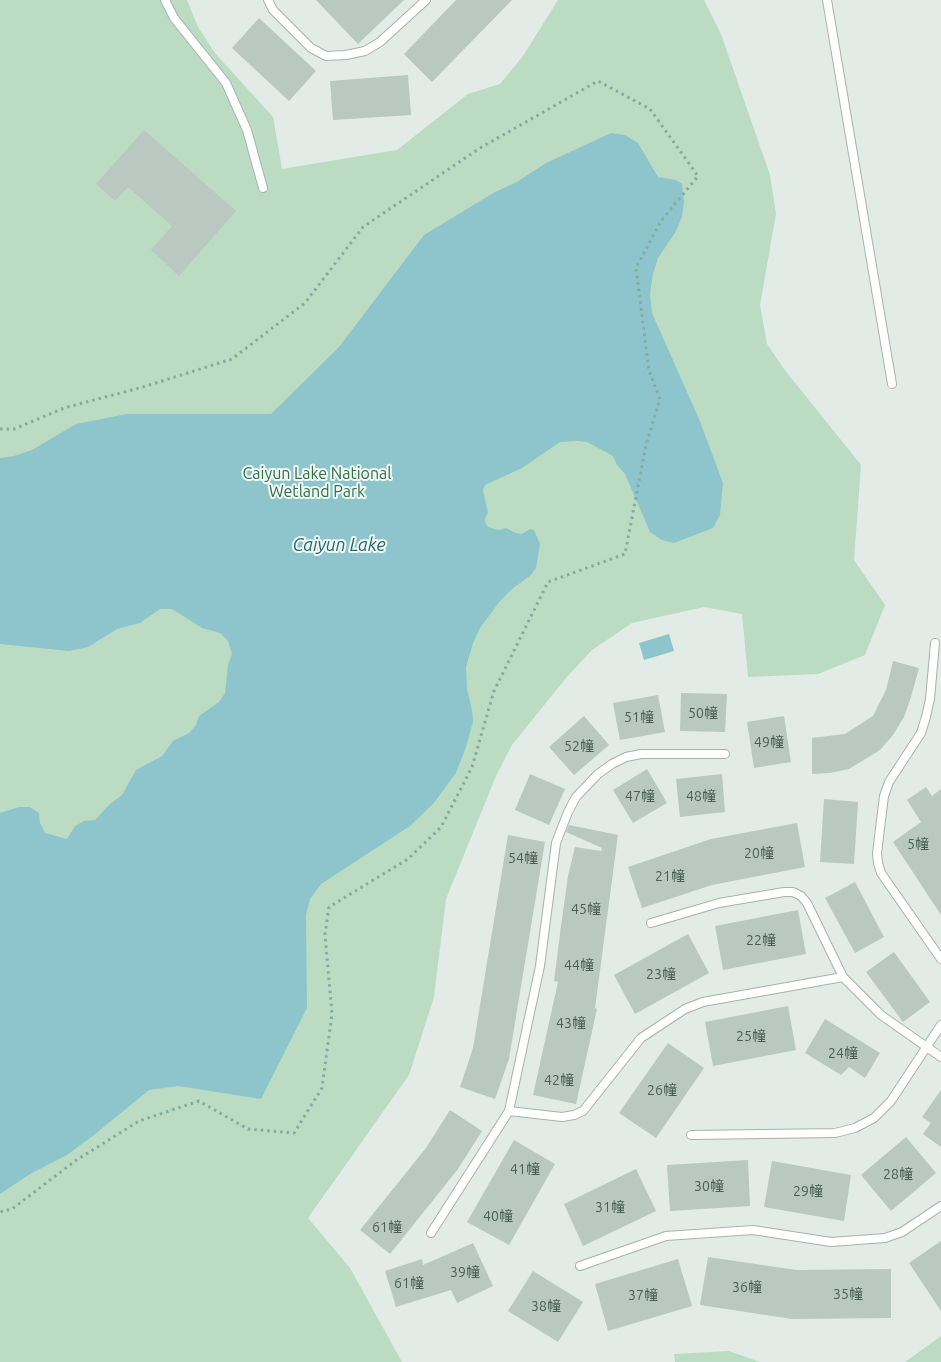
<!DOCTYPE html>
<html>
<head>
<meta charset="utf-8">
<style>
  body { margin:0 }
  canvas { display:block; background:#e2ebe6 }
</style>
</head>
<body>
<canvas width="941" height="1362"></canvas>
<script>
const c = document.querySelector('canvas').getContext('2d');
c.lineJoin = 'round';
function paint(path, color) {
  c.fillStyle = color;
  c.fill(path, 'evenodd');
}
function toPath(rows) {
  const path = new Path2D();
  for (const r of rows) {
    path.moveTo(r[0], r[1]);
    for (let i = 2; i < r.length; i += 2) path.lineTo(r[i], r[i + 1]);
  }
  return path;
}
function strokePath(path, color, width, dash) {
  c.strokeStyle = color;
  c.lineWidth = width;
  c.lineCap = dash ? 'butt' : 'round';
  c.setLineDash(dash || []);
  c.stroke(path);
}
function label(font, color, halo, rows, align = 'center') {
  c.font = font + ' Ubuntu,"Noto Sans SC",sans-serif';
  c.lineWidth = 4;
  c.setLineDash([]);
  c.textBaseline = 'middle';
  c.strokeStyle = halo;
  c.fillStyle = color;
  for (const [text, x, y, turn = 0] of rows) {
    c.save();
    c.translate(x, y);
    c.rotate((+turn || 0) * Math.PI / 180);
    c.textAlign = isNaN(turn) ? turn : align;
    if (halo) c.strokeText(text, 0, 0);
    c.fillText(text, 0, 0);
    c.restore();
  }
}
paint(toPath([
  [0,0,187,0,198,27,215,53,273,117,282,169,397,150,468,94,500,84,523,56,558,0,704,0,721,34,770,175,776,214,760,305,767,344,784,369,861,465,854,560,885,605,865,655,818,674,748,677,742,614,704,607,632,623,592,650,566,678,512,745,496,776,446,899,434,997,409,1075,308,1218,350,1268,402,1362,0,1362],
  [941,1336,941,1362,905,1362],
  [729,1351,760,1362,675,1362,674,1354]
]), '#bcdbc3');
paint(toPath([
  [611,133,625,135,638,143,658,177,676,180,682,184,684,202,682,217,675,233,658,258,653,274,650,293,652,313,699,419,723,483,720,515,713,528,674,543,662,540,650,532,625,474,617,465,613,456,587,442,578,441,560,442,522,468,485,485,483,490,488,513,485,518,485,522,488,527,495,529,500,530,506,528,516,533,522,534,530,529,534,530,540,544,536,568,531,575,512,589,500,601,480,628,473,643,466,667,467,689,472,710,473,722,466,747,456,773,433,804,410,826,321,884,310,899,306,915,307,1008,261,1099,178,1086,149,1090,94,1135,67,1155,30,1174,0,1194,0,813,19,807,30,807,39,813,40,823,45,833,67,839,75,826,84,821,95,820,110,804,122,795,136,770,162,756,173,741,189,733,196,725,199,716,219,702,225,693,228,665,232,654,228,641,220,633,202,628,172,609,160,609,140,623,117,629,88,647,69,651,0,644,0,458,14,456,32,450,76,424,127,414,271,414,339,347,424,235,495,192,517,182,546,163],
  [669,634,674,651,644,660,639,643]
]), '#8ec5cc');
paint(toPath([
  [316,0,404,0,358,44],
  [456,0,512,0,432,82,404,54],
  [259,18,316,71,289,101,232,48],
  [408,75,411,115,333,120,330,81],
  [144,130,236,211,179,276,151,250,172,226,128,187,115,201,96,184],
  [893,661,919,668,911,697,904,717,893,735,880,750,849,769,830,773,812,774,812,738,845,734,873,716,886,690],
  [681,693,727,694,725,732,680,731],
  [658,695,665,732,620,740,613,703],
  [584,716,609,745,574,775,549,747],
  [784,716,791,762,754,768,747,722],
  [647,769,667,803,633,823,613,790],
  [530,774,565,789,549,825,515,810],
  [722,774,725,812,680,817,676,779],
  [926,787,932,796,941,789,941,915,893,842,921,822,907,800],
  [824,799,858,802,854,864,820,862],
  [797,823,805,867,712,885,642,908,628,867,711,839],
  [569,825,618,835,595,1008,597,1009,576,1104,533,1095,558,982,554,981,561,926,568,876,575,847,601,851,602,848,566,832],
  [508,835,545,842,509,1059,495,1099,460,1087,473,1048],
  [855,882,884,937,855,953,825,898],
  [798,910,806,954,723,970,715,926],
  [688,934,709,973,635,1014,614,975],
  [894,952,930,1002,903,1022,866,972],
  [788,1006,796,1050,713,1066,705,1022],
  [825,1019,880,1053,865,1078,849,1067,841,1075,805,1053],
  [668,1043,704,1068,656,1138,619,1113],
  [941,1090,941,1147,923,1134,931,1123,922,1117],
  [450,1110,482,1131,458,1169,390,1254,360,1230,426,1148],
  [906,1137,936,1173,891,1211,861,1175],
  [514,1140,555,1164,509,1245,467,1222],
  [748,1160,750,1206,670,1211,667,1165],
  [772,1161,851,1175,844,1221,764,1207],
  [636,1169,656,1211,583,1246,564,1204],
  [941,1241,941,1311,909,1263],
  [473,1243,493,1286,457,1303,451,1290,396,1307,385,1271,422,1259,423,1265],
  [708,1257,796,1270,891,1269,891,1318,792,1319,700,1305],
  [678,1259,692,1306,608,1331,595,1284],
  [533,1271,583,1302,558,1342,508,1311]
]), '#bac8c2');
const service = toPath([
  [165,0,174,18,226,83,247,130,263,188],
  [268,0,273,10,311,48,326,56,346,55,365,51,380,42,426,0],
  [827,0,892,384],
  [935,643,930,699,926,717,921,733,889,782,884,796,877,853,878,863,881,873,941,959],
  [651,923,719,903,784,892,793,892,801,896,807,903,843,977,881,1015,941,1057],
  [509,1111,540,966,556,843,568,812,576,797,598,774,612,764,626,757,641,754,725,754],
  [691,1135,835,1133,855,1128,874,1118,891,1101,941,1025],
  [431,1233,509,1111,562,1117,574,1115,583,1111,641,1038,685,1009,703,1002,843,977],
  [580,1266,666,1236,753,1230,831,1242,885,1238,902,1232,941,1206]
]);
strokePath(service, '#a5b3ad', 10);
strokePath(toPath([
  [0,429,14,429,64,408,143,387,232,359,305,303,363,227,480,148,598,81,650,109,698,176,661,221,636,268,649,371,660,399,646,445,625,554,548,582,494,691,472,767,441,827,408,859,329,907,325,934,332,1014,322,1088,294,1133,248,1129,199,1101,139,1121,75,1161,12,1209,0,1212]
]), '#84ac9e', 3, [2.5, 4]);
strokePath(service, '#fff', 8);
label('14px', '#495e57', null, [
  ["50幢",703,713],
  ["51幢",639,717],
  ["49幢",769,742],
  ["52幢",579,746],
  ["47幢",640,796],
  ["48幢",701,796],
  ["5幢",918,844],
  ["20幢",759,853],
  ["54幢",523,858],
  ["21幢",670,876],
  ["45幢",586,909],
  ["22幢",761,940],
  ["44幢",579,965],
  ["23幢",661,974],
  ["43幢",571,1023],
  ["25幢",751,1036],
  ["24幢",843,1053],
  ["42幢",559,1080],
  ["26幢",662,1090],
  ["41幢",525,1169],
  ["28幢",898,1174],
  ["30幢",709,1186],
  ["29幢",808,1191],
  ["31幢",610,1207],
  ["40幢",498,1216],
  ["61幢",387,1227],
  ["39幢",465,1272],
  ["61幢",409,1283],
  ["36幢",747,1287],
  ["35幢",848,1294],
  ["37幢",643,1295],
  ["38幢",546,1306]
]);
label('16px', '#306f45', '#f2f8f5', [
  ["Caiyun Lake National",317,474],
  ["Wetland Park",317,492]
]);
label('italic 18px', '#226872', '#f2f8f5', [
  ["Caiyun Lake",339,545]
]);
</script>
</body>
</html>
